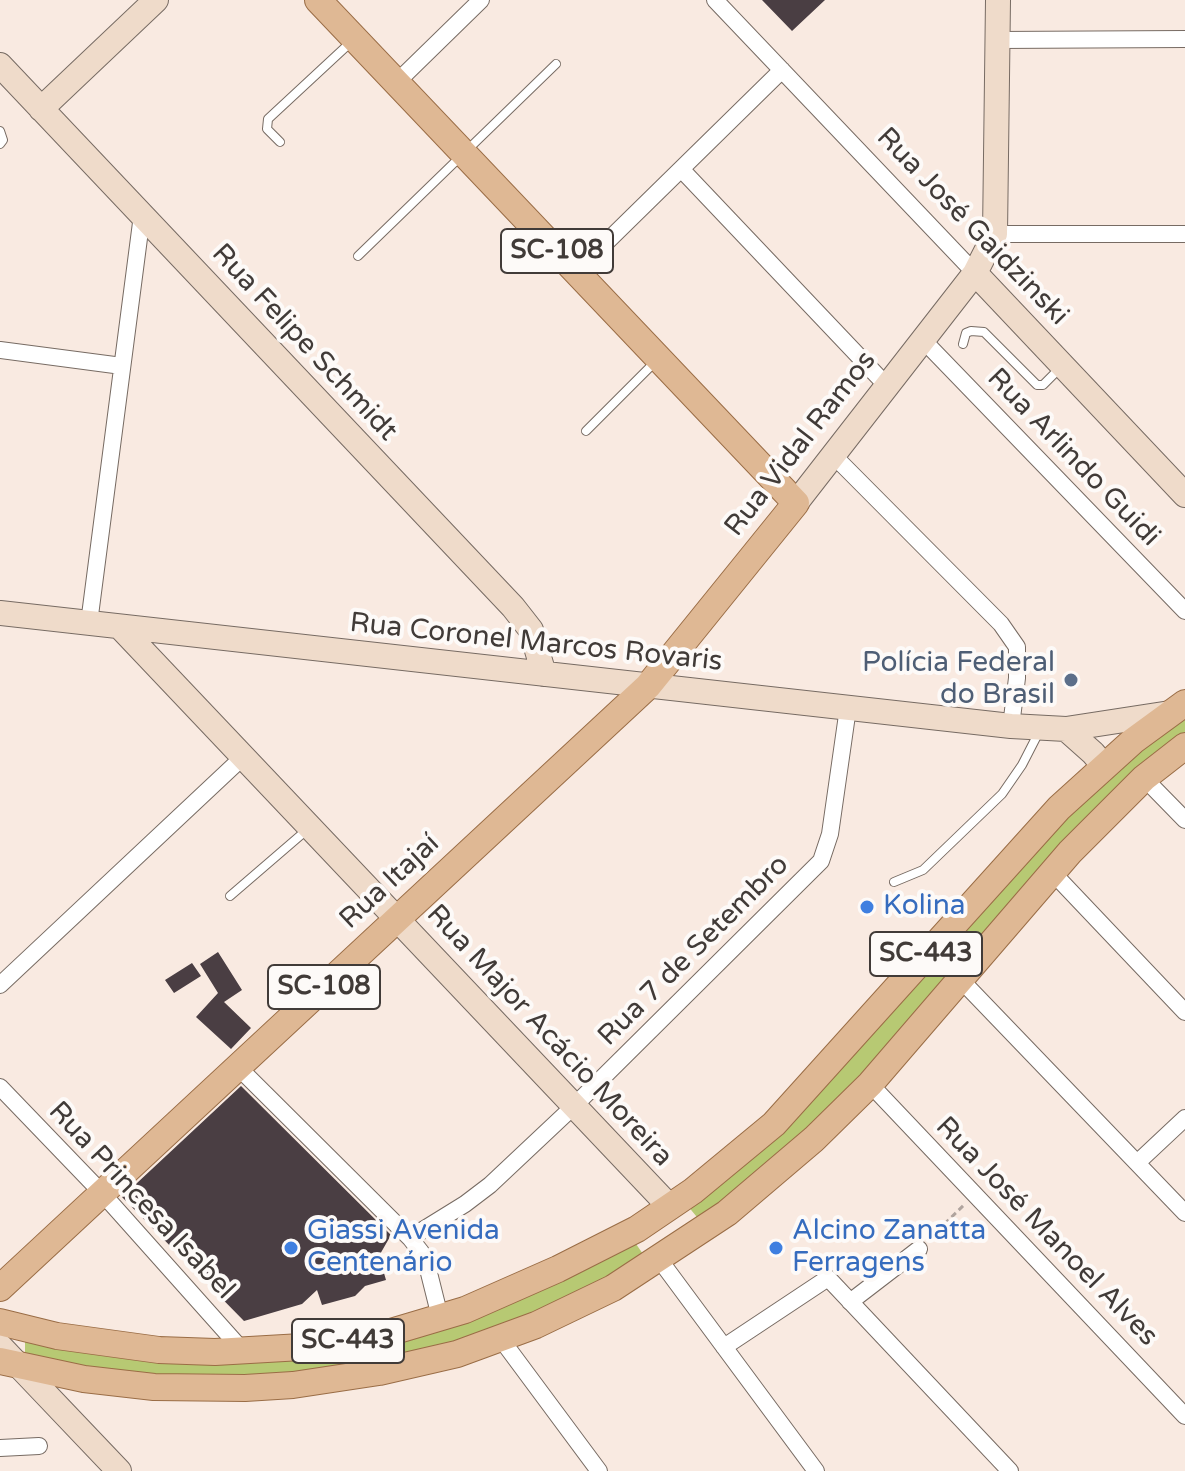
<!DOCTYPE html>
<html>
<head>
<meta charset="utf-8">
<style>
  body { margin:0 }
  canvas { display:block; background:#f9eae1 }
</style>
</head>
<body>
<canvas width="1185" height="1471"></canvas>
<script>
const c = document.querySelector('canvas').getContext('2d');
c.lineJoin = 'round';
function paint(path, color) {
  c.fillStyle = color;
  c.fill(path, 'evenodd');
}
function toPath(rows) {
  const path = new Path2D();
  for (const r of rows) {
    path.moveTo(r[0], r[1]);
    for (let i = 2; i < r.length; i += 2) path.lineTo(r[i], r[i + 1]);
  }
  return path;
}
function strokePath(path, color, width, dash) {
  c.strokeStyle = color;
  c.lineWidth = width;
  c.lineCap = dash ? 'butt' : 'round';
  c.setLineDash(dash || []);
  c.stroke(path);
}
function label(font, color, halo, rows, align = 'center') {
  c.font = font + ' "Varela Round",sans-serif';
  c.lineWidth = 8;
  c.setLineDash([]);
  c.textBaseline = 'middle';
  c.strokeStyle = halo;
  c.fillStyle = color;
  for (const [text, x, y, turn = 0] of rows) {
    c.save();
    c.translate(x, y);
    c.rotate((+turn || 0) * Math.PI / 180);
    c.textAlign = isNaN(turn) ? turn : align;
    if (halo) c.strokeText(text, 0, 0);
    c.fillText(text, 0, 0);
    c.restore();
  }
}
paint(toPath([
  [1185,709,1185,739,801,1139,701,1222,687,1205,1050,828],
  [634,1241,645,1257,512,1325,400,1359,271,1380,155,1381,25,1360,25,1337,156,1357,389,1340]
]), '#b7c973');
paint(toPath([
  [762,0,825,0,792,31],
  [218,952,242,990,224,1002,251,1028,231,1049,196,1017,218,993,200,964],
  [192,963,201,976,174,993,165,980],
  [241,1086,391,1235,379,1256,386,1280,365,1286,355,1296,322,1305,317,1290,302,1304,244,1321,122,1197]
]), '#4a3e43');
const lane = toPath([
  [0,131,3,140,0,144],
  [280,142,267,129,268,119,351,42],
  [358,256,556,64],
  [963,344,966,333,971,331,984,332,1037,385,1043,385,1060,368],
  [586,431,655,362],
  [894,882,923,870,1002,794,1022,765,1040,730],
  [230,896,309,828]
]);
const street = toPath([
  [715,0,975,273],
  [997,40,1185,39],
  [396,83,481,0],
  [682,170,887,386],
  [995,234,1185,234],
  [576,272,782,70],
  [924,341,1185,611],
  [0,350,122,366],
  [833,455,1001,624,1017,647,1017,678,1011,726],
  [89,623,142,215],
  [1144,778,1185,820],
  [1053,873,1185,1012],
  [961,980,1185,1213],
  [0,985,243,757],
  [238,1067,410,1238,421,1252,428,1269,440,1317],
  [870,1084,1185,1416],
  [0,1087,102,1193,243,1351],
  [1137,1163,1185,1118],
  [410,1238,465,1204,490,1185,574,1106,821,861,830,834,848,708],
  [659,1259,816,1471],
  [850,1302,919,1249],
  [501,1339,599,1471],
  [724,1347,828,1278,1010,1471],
  [0,1448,39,1446]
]);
const secondary = toPath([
  [0,65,513,607,531,630,544,674],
  [41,109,156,0],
  [975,273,1185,495],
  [796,503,975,273,995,234,998,0],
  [0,613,1011,726,1066,729,1170,713],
  [121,628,670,1207],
  [1066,729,1093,753,1104,766],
  [0,1346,119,1471]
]);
const primary = toPath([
  [0,1288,648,686,796,503,318,0],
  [0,1322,57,1336,159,1350,215,1352,319,1346,391,1332,465,1310,558,1269,637,1229,693,1191,774,1124,1059,808,1133,741,1185,703],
  [0,1361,84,1379,154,1387,245,1388,293,1385,379,1372,457,1354,536,1325,613,1288,727,1213,814,1139,870,1084,1070,852,1144,778,1185,746]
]);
strokePath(lane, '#776b63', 10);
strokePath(street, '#776b63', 18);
strokePath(secondary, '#776b63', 26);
strokePath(primary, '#9a6d46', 28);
strokePath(toPath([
  [930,1238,965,1204]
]), '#b0a49e', 3, [6, 4]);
strokePath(lane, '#fff', 8);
strokePath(street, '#fff', 16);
strokePath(secondary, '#efdbca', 24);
strokePath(primary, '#dfb894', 26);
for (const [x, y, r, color] of [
  [1071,680,8,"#5c6f8a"],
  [867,907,8,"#3f7fe0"],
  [291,1248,8,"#3f7fe0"],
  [776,1248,8,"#3f7fe0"]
]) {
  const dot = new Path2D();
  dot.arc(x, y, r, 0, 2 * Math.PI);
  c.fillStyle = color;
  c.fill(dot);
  strokePath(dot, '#fdfaf8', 3);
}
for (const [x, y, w] of [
  [557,251,112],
  [926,954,112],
  [324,987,112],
  [348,1341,112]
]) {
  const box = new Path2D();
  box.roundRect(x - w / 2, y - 22, w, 44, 6);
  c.fillStyle = '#fdfaf8';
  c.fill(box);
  strokePath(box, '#413b38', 2);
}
label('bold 26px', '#413b38', null, [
  ["SC-108",557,251],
  ["SC-443",926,954],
  ["SC-108",324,987],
  ["SC-443",348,1341]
]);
label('28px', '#413b38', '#fdfaf8', [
  ["Rua José Gaidzinski",972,227,46],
  ["Rua Felipe Schmidt",304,343,47],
  ["Rua Vidal Ramos",801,444,-52],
  ["Rua Arlindo Guidi",1073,458,46],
  ["Rua Coronel Marcos Rovaris",536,643,6],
  ["Rua Itajaí",390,882,-43],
  ["Rua 7 de Setembro",694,951,-45],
  ["Rua Major Acácio Moreira",549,1036,47],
  ["Rua Princesa Isabel",141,1201,47],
  ["Rua José Manoel Alves",1046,1232,46]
]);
label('28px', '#4e5e75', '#fdfaf8', [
  ["Polícia Federal",1055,664],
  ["do Brasil",1055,696]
], 'right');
label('28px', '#366cbe', '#fdfaf8', [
  ["Kolina",883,907],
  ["Giassi Avenida",307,1232],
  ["Centenário",307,1264],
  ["Alcino Zanatta",792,1232],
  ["Ferragens",792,1264]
], 'left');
</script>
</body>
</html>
